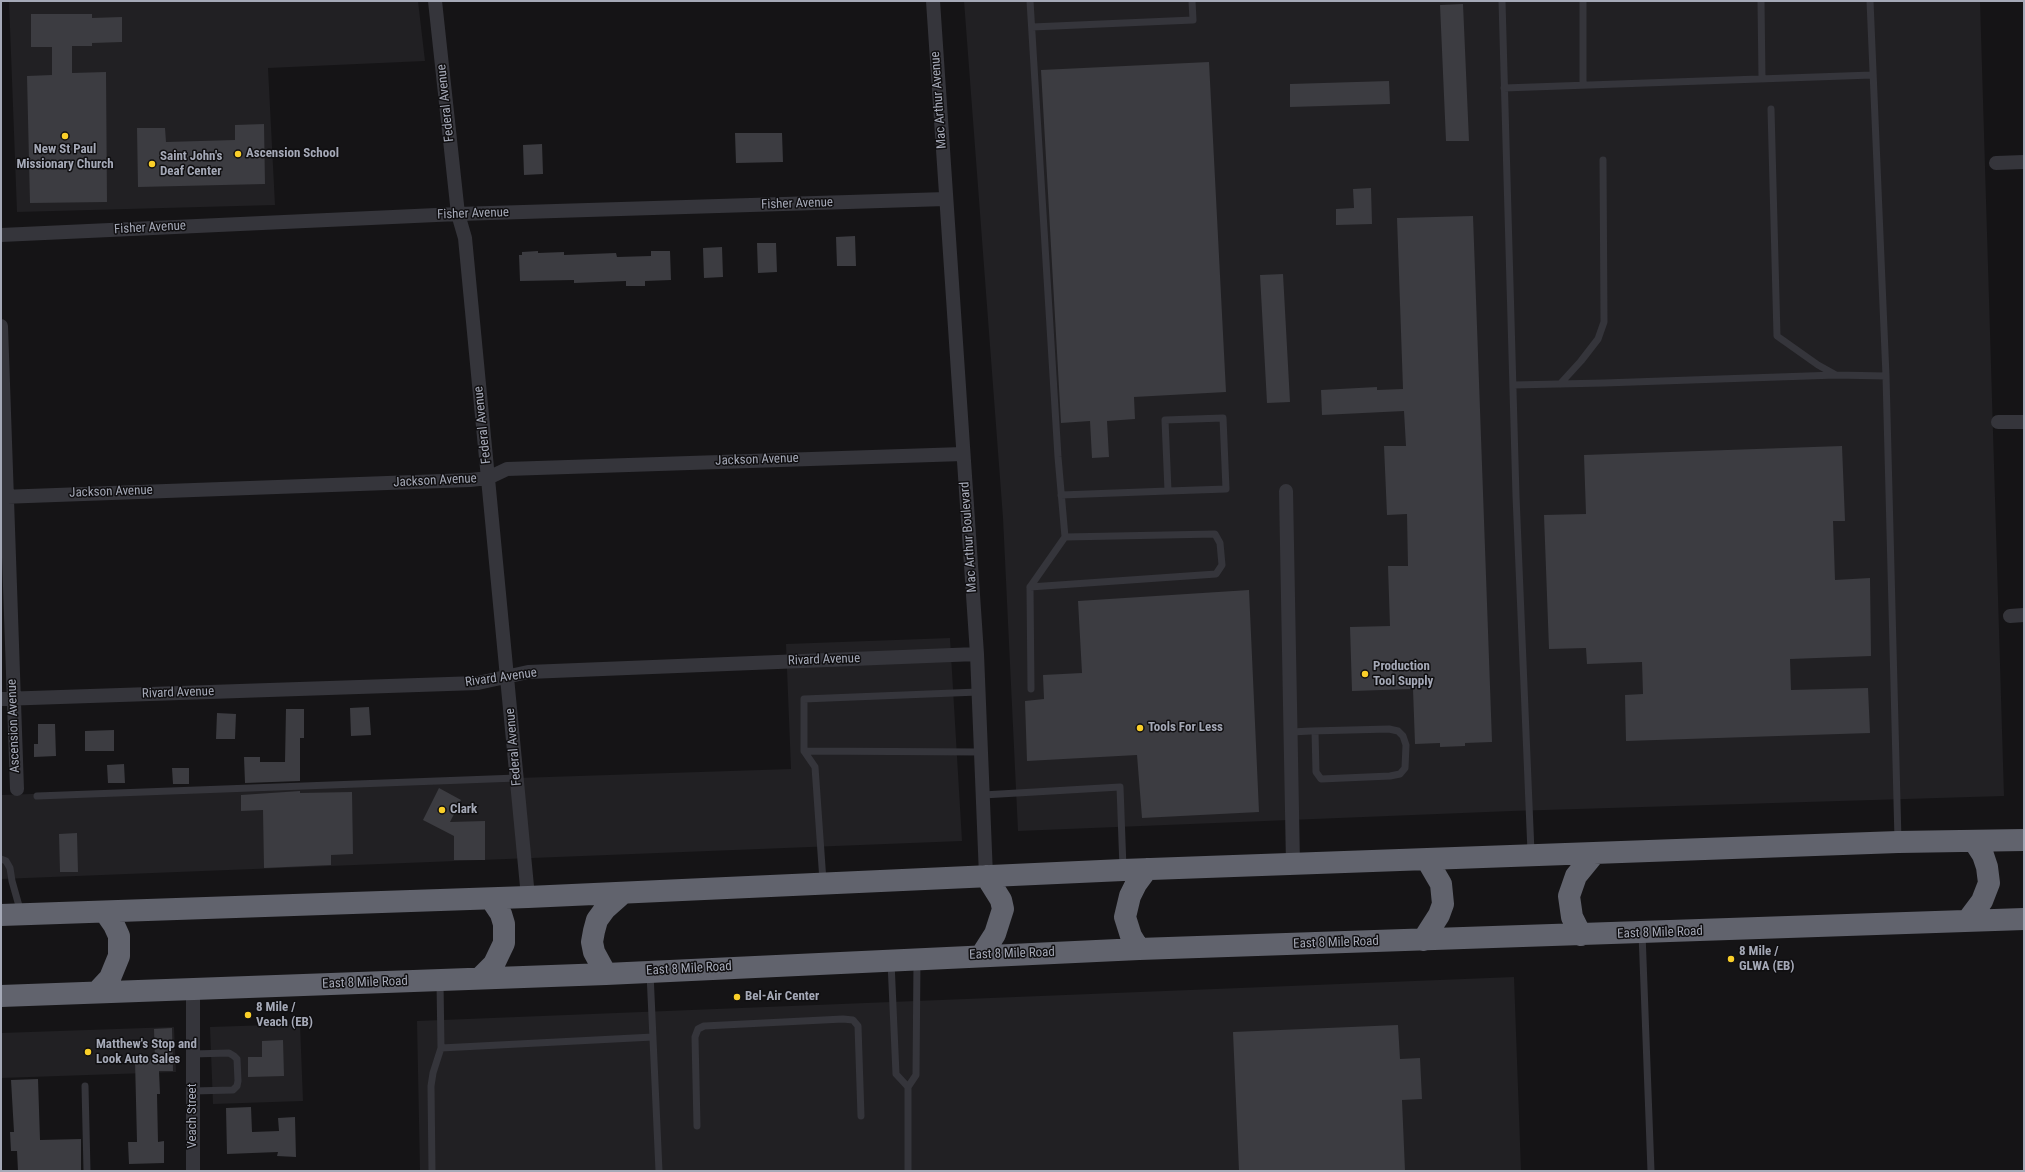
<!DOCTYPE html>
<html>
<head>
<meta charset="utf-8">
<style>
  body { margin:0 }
  #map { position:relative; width:2025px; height:1172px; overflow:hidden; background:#151416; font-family:"Roboto Condensed",sans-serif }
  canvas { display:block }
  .frame { position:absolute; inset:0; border:2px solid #a5a9b7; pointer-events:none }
</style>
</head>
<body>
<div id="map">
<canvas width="2025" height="1172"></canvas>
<div class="frame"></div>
</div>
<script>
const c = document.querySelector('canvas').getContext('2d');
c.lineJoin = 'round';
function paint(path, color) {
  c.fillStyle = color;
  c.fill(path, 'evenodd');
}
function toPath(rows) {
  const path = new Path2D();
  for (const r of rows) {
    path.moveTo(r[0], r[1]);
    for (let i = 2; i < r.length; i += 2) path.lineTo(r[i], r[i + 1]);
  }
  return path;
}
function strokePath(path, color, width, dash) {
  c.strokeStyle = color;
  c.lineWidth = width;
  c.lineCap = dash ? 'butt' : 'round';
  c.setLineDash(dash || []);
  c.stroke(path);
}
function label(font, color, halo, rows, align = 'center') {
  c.font = font + ' "Roboto Condensed",sans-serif';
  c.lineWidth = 3;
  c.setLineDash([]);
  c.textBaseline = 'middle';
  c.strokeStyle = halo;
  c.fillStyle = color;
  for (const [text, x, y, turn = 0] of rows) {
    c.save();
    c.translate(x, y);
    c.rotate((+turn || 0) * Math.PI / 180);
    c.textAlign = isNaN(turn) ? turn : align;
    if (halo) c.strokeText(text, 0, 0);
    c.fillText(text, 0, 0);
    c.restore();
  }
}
paint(toPath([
  [9,1,418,1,425,61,268,68,275,205,17,212],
  [964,1,1980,1,2004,796,1512,811,1018,831,1003,518],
  [950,638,962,841,1,879,1,795,791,769,786,644],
  [1514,977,1521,1171,420,1171,417,1021],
  [300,1024,303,1101,213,1104,210,1027],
  [174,1027,176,1072,1,1078,1,1033]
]), '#212023');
paint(toPath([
  [1463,4,1469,141,1446,141,1440,5],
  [31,14,92,14,92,18,122,17,122,42,92,43,92,46,72,46,72,73,106,72,107,202,30,203,27,76,52,75,52,47,31,47],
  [1209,62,1226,392,1134,397,1135,419,1107,421,1109,457,1092,458,1090,421,1061,423,1041,70],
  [1389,81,1390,104,1290,107,1290,84],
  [264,124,265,184,138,187,137,128,165,128,166,142,235,140,235,125],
  [735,133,782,133,783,162,736,163],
  [542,144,543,174,524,175,523,145],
  [1371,188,1372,224,1336,225,1336,209,1354,208,1353,189],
  [1473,216,1492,742,1465,743,1465,746,1440,747,1440,743,1415,744,1413,689,1352,691,1350,627,1390,626,1388,566,1408,566,1407,514,1387,515,1384,446,1406,446,1404,411,1322,415,1321,390,1377,387,1377,390,1403,389,1397,218],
  [855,236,856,266,837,266,836,237],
  [757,243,776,243,777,272,758,273],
  [722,247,723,277,704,278,703,248],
  [538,251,538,253,564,252,564,255,616,253,617,257,651,256,651,251,670,251,671,280,645,281,645,286,626,286,626,281,574,283,574,280,520,281,519,255,522,255,522,252],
  [1283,274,1290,402,1267,403,1260,275],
  [1842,446,1845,521,1833,521,1835,580,1870,578,1871,656,1790,659,1791,690,1868,688,1870,733,1626,741,1625,695,1643,694,1642,662,1587,664,1586,648,1549,649,1544,515,1586,514,1584,455],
  [1249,590,1259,812,1142,818,1137,755,1027,761,1025,701,1044,699,1043,675,1082,673,1078,601],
  [369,707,371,735,351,736,350,708],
  [286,709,304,709,304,738,300,738,300,781,245,783,244,757,260,757,260,762,285,762],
  [217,713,236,714,235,739,216,739],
  [38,724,55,724,56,756,34,757,34,744,38,744],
  [114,730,114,751,85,751,85,731],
  [124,764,125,783,108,783,107,765],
  [172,768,189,768,189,784,173,784],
  [439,788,461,800,450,822,485,821,485,860,454,860,454,836,423,820],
  [300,791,300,793,352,792,353,854,331,855,331,865,264,868,263,810,241,811,241,795],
  [77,833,78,872,60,872,59,834],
  [1398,1025,1400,1059,1420,1058,1422,1099,1402,1100,1405,1171,1239,1171,1233,1032],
  [172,1028,173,1071,159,1071,160,1094,157,1094,158,1142,164,1141,164,1163,129,1164,128,1142,137,1142,135,1060,155,1059,154,1029],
  [283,1040,284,1076,248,1077,248,1057,262,1057,262,1041],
  [38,1079,40,1140,81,1139,81,1171,18,1171,17,1151,11,1151,10,1132,14,1132,11,1080],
  [251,1107,252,1132,279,1131,278,1118,295,1117,296,1157,277,1156,278,1152,227,1154,226,1108]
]), '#3c3c41');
strokePath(toPath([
  [1030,1,1058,457,1065,537,1215,534,1220,543,1222,565,1216,574,1030,587,1031,689],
  [1502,1,1516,496,1531,852],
  [1583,1,1583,85],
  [1761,1,1762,79],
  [1870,1,1886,376,1898,840],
  [1032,27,1193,20,1192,1],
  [1504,88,1872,75],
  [1771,109,1777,336,1818,365,1836,375],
  [1560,384,1581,361,1598,339,1604,322,1603,160],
  [1513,385,1604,383,1836,375,1886,376],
  [1061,495,1168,491,1226,489,1223,418,1165,420,1168,491],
  [1030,587,1065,537],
  [1291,732,1311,731,1389,729,1398,731,1403,736,1406,745,1405,768,1400,774,1390,776,1321,779,1316,772,1315,731],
  [804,751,980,752],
  [983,795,1120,787,1123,868],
  [37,796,517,778],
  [1,859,6,861,10,868,12,881,21,913],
  [823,881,815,767,804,751,804,699,978,692],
  [1642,933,1651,1171],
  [891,962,896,1074,908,1087],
  [650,973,659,1171],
  [440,982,441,1048,653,1037],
  [193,1054,229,1053,234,1056,237,1059,238,1081,237,1086,233,1090,193,1091],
  [85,1086,87,1171],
  [697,1126,695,1037,698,1029,704,1026,843,1019,853,1020,858,1026,861,1116],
  [432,1171,431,1086,433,1073,441,1048],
  [908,1171,908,1087,916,1075,917,961]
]), '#35353b', 7);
strokePath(toPath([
  [435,1,458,214,465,238,528,897],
  [933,1,977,654,986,876],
  [1996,163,2024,162],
  [1,235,458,214,946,199],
  [1,326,17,789],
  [1998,422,2024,422],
  [1286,491,1293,864],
  [1,497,470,480,488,478,507,469,963,454],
  [2010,616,2024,615],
  [1,699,478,683,528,672,977,654],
  [193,989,193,1171]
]), '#35353b', 14);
strokePath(toPath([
  [1,915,528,897,1123,870,1898,842,2024,840],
  [1967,921,1982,901,1989,883,1987,867,1983,855,1974,841],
  [1581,935,1572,917,1569,896,1576,876,1594,854],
  [1423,940,1439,915,1443,904,1441,884,1427,860],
  [1139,949,1131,936,1125,917,1130,896,1136,884,1147,869],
  [981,956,995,934,1003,909,1001,900,986,876],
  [606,974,594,952,592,942,594,931,597,920,605,909,623,893],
  [480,978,494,964,504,943,504,924,501,914,491,899],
  [97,992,110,978,119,956,119,936,114,925,105,912],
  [1,996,606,974,1139,949,2024,919]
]), '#61636d', 22);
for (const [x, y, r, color] of [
  [65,136,4,"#facf29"],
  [238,154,4,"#facf29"],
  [152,164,4,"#facf29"],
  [1365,674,4,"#facf29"],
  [1140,728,4,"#facf29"],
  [442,810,4,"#facf29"],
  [1731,959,4,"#facf29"],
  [737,997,4,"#facf29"],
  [248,1015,4,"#facf29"],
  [88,1052,4,"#facf29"]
]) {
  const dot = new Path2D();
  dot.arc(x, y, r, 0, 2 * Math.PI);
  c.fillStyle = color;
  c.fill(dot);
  strokePath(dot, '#100f11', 1.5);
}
label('13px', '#a5a9b7', '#100f11', [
  ["Mac Arthur Avenue",939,100,-94],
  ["Federal Avenue",446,103,-96],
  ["Fisher Avenue",797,204,-2],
  ["Fisher Avenue",473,214,-2],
  ["Fisher Avenue",150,228,-3],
  ["Federal Avenue",483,425,-96],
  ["Jackson Avenue",757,460,-2],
  ["Jackson Avenue",435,481,-3],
  ["Jackson Avenue",111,492,-2],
  ["Mac Arthur Boulevard",969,537,-94],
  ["Rivard Avenue",824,660,-2],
  ["Rivard Avenue",501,678,-8],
  ["Rivard Avenue",178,693,-2],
  ["Ascension Avenue",14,726,-92],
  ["Federal Avenue",514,747,-95],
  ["East 8 Mile Road",1660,933,-2],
  ["East 8 Mile Road",1336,943,-2],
  ["East 8 Mile Road",1012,954,-2],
  ["East 8 Mile Road",689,969,-3],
  ["East 8 Mile Road",365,983,-2],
  ["Veach Street",193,1116,-90]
]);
label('bold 13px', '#a5a9b7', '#100f11', [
  ["New St Paul",65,150,"center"],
  ["Missionary Church",65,165,"center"],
  ["Ascension School",246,154],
  ["Saint John's",160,157],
  ["Deaf Center",160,172],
  ["Production",1373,667],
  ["Tool Supply",1373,682],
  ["Tools For Less",1148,728],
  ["Clark",450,810],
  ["8 Mile /",1739,952],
  ["GLWA (EB)",1739,967],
  ["Bel-Air Center",745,997],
  ["8 Mile /",256,1008],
  ["Veach (EB)",256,1023],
  ["Matthew's Stop and",96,1045],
  ["Look Auto Sales",96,1060]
], 'left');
</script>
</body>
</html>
